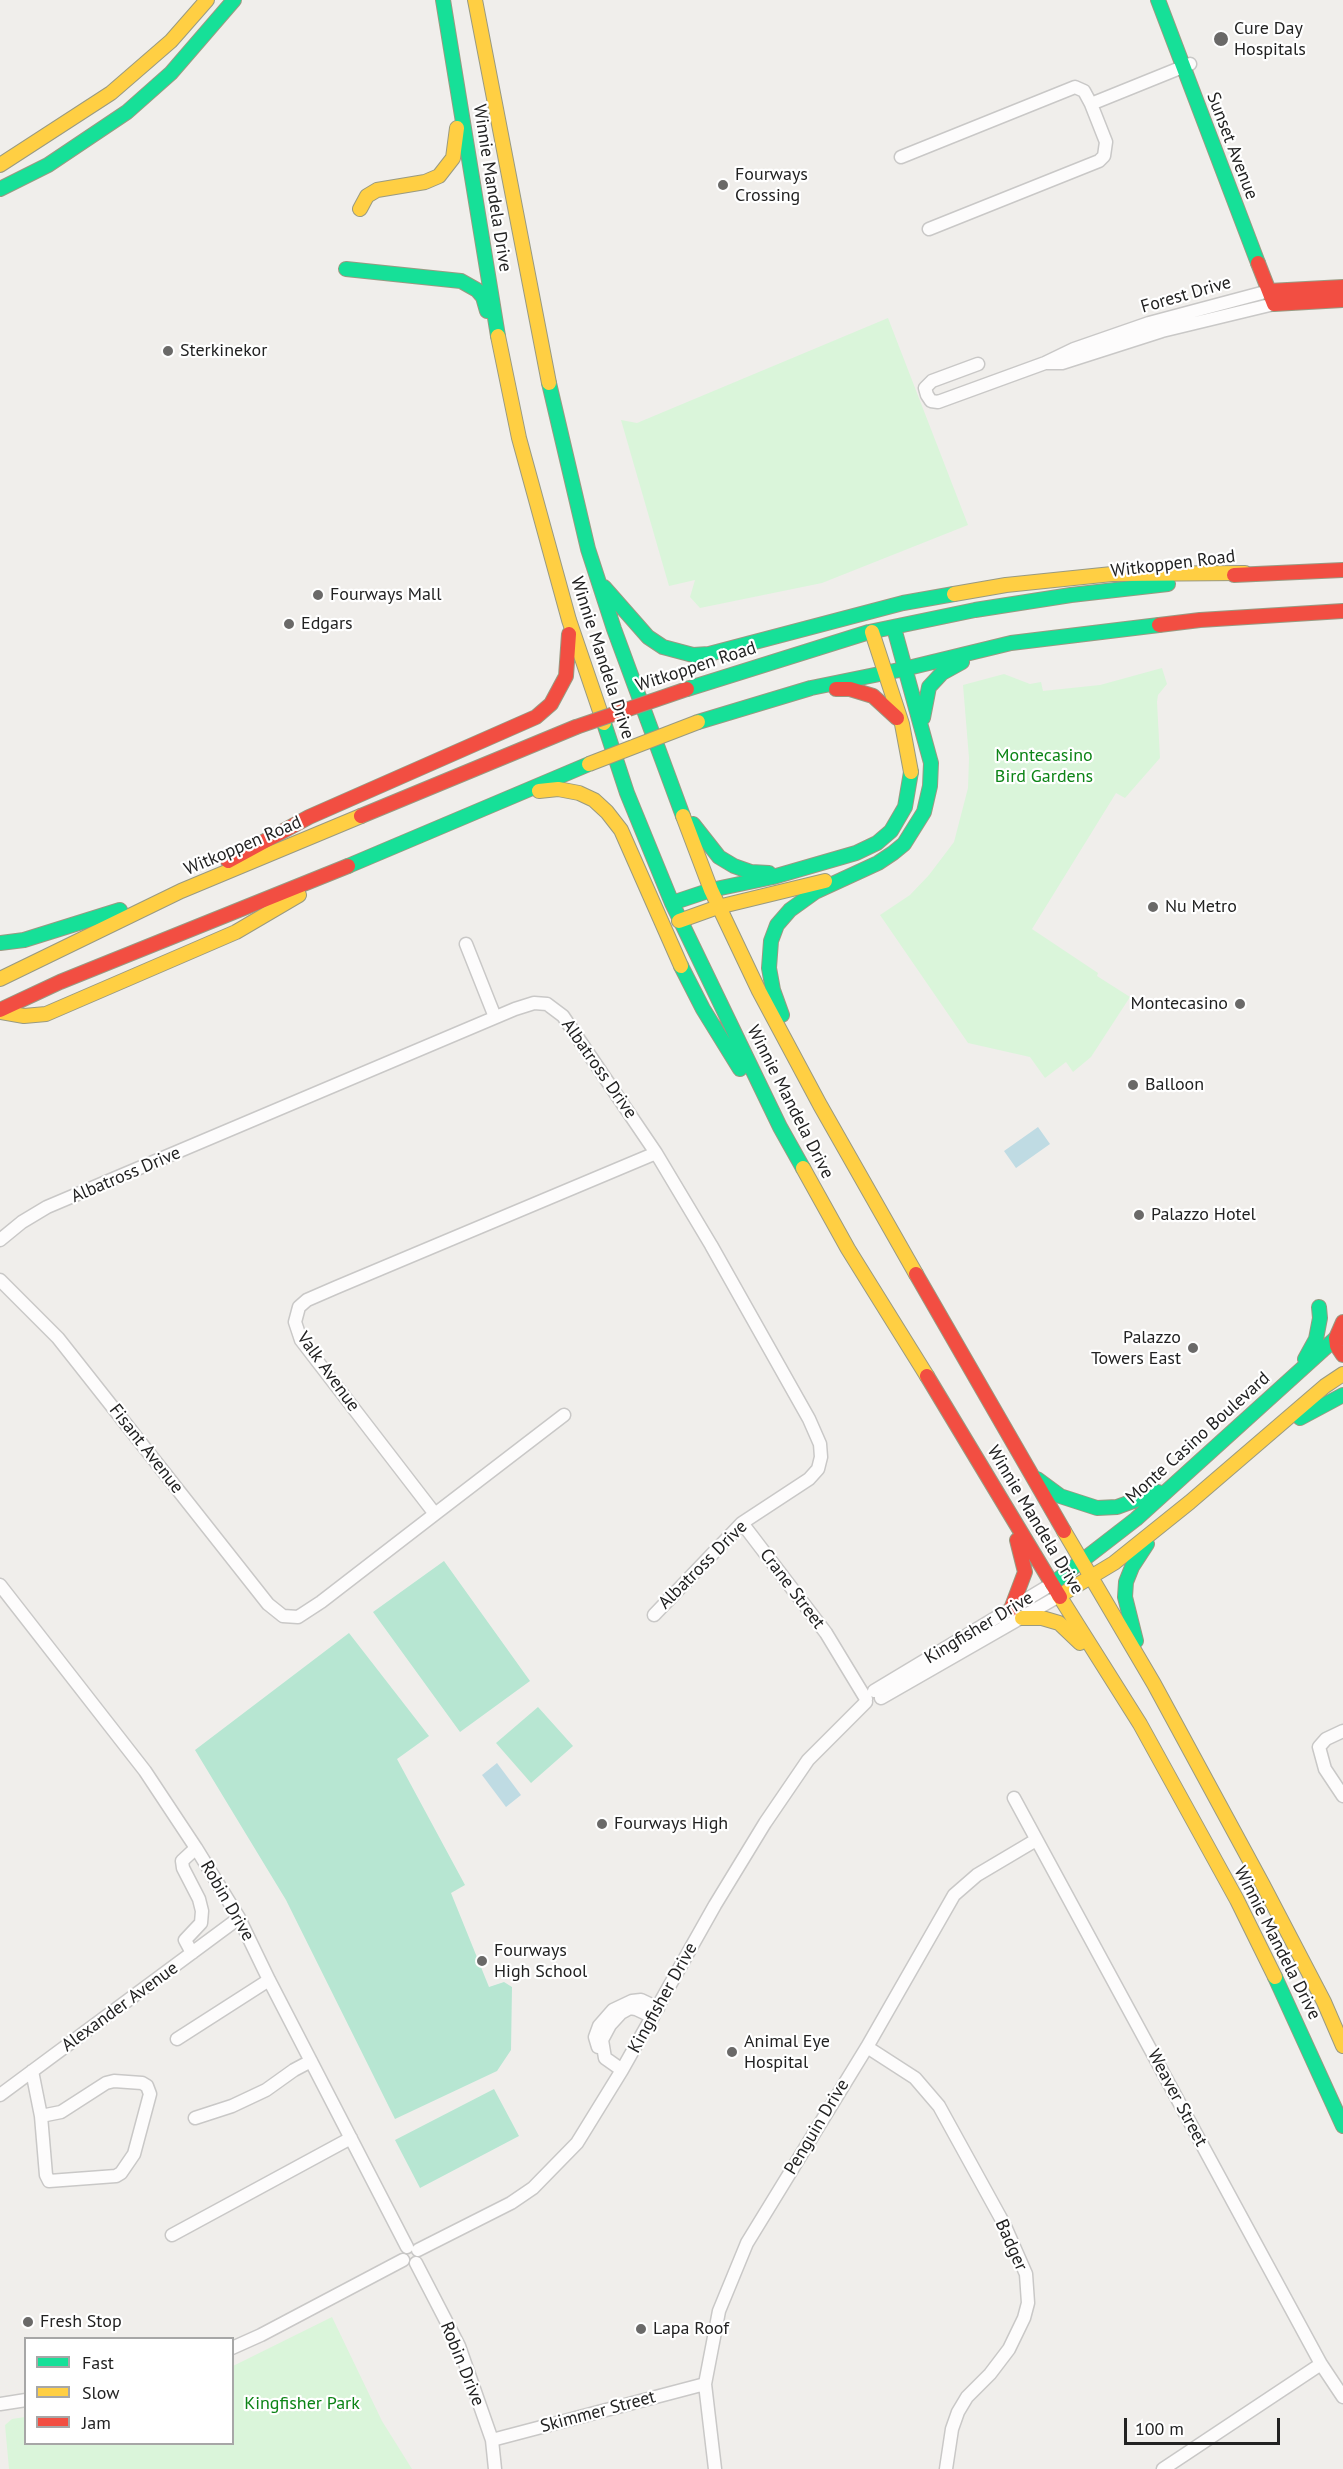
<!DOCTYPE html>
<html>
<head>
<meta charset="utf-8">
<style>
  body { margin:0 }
  #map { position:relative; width:1343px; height:2469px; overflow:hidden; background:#f0eeeb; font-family:"PT Sans",sans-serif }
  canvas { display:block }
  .legend { position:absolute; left:24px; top:2337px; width:210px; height:108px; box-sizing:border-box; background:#fff; border:2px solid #a7a7a7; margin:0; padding:8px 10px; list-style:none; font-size:18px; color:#222 }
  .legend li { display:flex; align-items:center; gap:12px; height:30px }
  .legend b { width:30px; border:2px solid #a7a7a7 }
  .scale { position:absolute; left:1124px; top:2418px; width:156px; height:27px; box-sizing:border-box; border:3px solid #222; border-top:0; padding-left:8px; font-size:18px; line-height:21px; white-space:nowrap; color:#222; -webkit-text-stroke:4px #fff; paint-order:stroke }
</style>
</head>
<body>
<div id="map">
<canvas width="1343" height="2469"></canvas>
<ul class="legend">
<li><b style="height:8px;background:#16e098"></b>Fast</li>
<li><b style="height:8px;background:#ffcf43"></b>Slow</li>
<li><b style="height:8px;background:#f24e42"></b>Jam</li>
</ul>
<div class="scale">100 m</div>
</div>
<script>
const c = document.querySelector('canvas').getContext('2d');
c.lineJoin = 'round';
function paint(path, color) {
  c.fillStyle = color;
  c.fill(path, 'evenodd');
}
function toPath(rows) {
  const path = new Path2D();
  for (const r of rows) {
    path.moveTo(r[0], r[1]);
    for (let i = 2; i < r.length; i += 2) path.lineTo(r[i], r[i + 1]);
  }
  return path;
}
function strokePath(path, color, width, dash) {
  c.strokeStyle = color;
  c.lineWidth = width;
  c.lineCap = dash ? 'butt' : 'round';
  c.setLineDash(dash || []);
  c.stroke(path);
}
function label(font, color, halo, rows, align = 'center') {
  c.font = font + ' "PT Sans",sans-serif';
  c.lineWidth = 4.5;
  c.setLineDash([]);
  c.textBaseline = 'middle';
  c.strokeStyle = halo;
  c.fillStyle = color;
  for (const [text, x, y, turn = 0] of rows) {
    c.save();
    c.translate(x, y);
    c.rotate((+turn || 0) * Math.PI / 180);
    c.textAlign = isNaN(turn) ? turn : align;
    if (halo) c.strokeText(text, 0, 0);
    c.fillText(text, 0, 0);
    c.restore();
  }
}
paint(toPath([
  [888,318,968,525,822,583,700,608,690,597,695,580,669,586,621,420,637,423],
  [1162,668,1167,684,1158,695,1157,702,1160,758,1125,798,1116,793,1032,929,1098,973,1097,976,1130,997,1091,1057,1073,1072,1066,1062,1045,1078,1030,1057,968,1043,880,915,910,895,929,875,954,842,968,788,969,758,963,685,1004,674,1030,684,1041,682,1043,691,1100,685],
  [332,2317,382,2421,412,2469,9,2469,5,2425,12,2419,25,2417,26,2444,232,2444,233,2366]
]), '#daf5da');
paint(toPath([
  [444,1561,530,1681,460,1732,373,1612],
  [349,1633,429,1736,397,1759,465,1885,451,1893,489,1987,504,1982,512,1987,511,2050,497,2071,395,2119,286,1900,195,1750],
  [538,1707,573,1746,531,1783,496,1743],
  [494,2089,519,2136,420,2188,395,2140]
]), '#b7e6d2');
paint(toPath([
  [1038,1127,1050,1144,1016,1168,1004,1151],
  [497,1763,521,1795,506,1807,482,1775]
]), '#bfdbe3');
const street = toPath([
  [1091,104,1190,64],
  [901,157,1075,87,1084,91,1091,104,1106,142,1104,156,1099,161,929,229],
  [1046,363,1062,363,1162,331,1274,304],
  [978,364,932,381,925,388,927,395,931,401,938,402,1045,363,1074,349,1149,323,1269,291],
  [466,944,495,1017],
  [0,1240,22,1222,47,1207,515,1009,534,1003,547,1004,563,1016,656,1153,711,1245,809,1419,820,1444,821,1457,818,1469,809,1479,742,1523,654,1615],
  [0,1280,58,1338,268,1604,283,1616,298,1617,321,1602,435,1514,301,1340,295,1322,299,1307,307,1300,337,1287,656,1153],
  [435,1514,564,1415],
  [742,1523,826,1633,866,1699],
  [0,1585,145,1771,196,1848,239,1918,269,1980,407,2247],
  [874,1691,1052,1584],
  [881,1698,1059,1596],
  [1343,1731,1326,1739,1319,1747,1325,1769,1343,1796],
  [1014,1798,1321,2364,1343,2397],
  [192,1953,185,1940,201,1923,202,1911,199,1899,183,1868,182,1861,196,1848],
  [177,2039,269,1980],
  [598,2047,595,2037,599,2026,613,2010,632,2001,641,2000,658,2008],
  [867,2047,915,2078,939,2106,1004,2224,1026,2274,1028,2303,1024,2318,1009,2349,990,2374,967,2397,958,2412,952,2429,946,2469],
  [622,2070,605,2058,602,2040,610,2025,621,2013,630,2008,636,2009,653,2017],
  [32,2071,41,2116,61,2112,106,2083,114,2081,142,2083,147,2086,150,2094,134,2154,121,2173,116,2176,49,2181,46,2175,41,2116],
  [0,2095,239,1918],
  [195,2118,232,2106,266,2090,294,2070,311,2061],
  [172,2235,351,2138],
  [418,2250,511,2203,533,2188,577,2143,622,2070,715,1905,765,1823,808,1760,866,1702],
  [416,2263,459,2346,492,2440,495,2469],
  [232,2348,261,2335,403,2260],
  [0,2404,26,2400],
  [492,2440,705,2384],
  [715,2469,705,2384,719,2311,747,2243,867,2047,954,1895,977,1875,1036,1840],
  [1163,2469,1321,2364]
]);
const fast = toPath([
  [443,0,498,336],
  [1158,0,1258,263],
  [0,189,48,165,127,112,171,73,234,0],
  [346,269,461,281,477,290,483,297,487,311],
  [549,383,588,549,614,629,683,816],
  [604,587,648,637,663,647,693,655,709,654,903,603,954,594],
  [687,689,869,632,975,610,1071,595,1168,584],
  [923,718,929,687,942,673,962,662],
  [698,722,811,688,904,669,1011,643,1159,625],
  [604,723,627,793,672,903,780,1127,803,1168],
  [693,824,719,857,734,866,751,872,769,873],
  [348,866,589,764],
  [672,903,711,890,773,877,856,853,877,843,891,831,905,807,911,772],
  [0,943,24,940,120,910],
  [681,966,703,1009,740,1069],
  [782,1015,773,990,769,968,771,941,777,925,790,910,815,892,878,863,893,853,904,844,924,812,930,786,931,763,894,628],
  [1305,1359,1316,1339,1320,1318,1319,1307],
  [1300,1418,1343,1395],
  [1037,1479,1060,1496,1097,1508,1117,1507,1158,1492],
  [1052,1584,1136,1519,1336,1338],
  [1136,1641,1125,1597,1126,1582,1132,1567,1147,1544],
  [1275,1977,1343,2126]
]);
const slow = toPath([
  [475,0,549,383],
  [0,165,111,93,171,41,207,0],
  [360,209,367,196,377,190,425,182,439,176,453,158,457,128],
  [498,336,519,438,569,620,604,723],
  [954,594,1006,585,1112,574,1245,573],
  [872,632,902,724,911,772],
  [539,791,558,789,579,793,594,800,607,812,621,830,681,966],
  [683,816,711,890,759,991,820,1105,916,1274],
  [679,921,718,907,825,881],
  [0,979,181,891,361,816],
  [0,1012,24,1016,46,1014,236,932,299,895],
  [803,1168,848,1249,927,1376],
  [1064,1531,1154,1684,1263,1885,1324,2002,1343,2046],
  [1059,1596,1114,1563,1190,1502,1325,1386,1343,1374],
  [1060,1597,1140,1724,1237,1900,1275,1977],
  [1022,1618,1042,1618,1059,1623,1080,1643]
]);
const jam = toPath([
  [1258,263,1274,304,1343,300],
  [1269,291,1343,287],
  [1234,575,1343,570],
  [1159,625,1200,620,1343,611],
  [836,689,850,689,873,696,897,718],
  [361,816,576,727],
  [228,861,309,817,536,717,551,704,566,676,569,634],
  [0,1010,60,982,348,866],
  [916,1274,1064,1531],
  [1343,1322,1336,1338,1337,1346,1343,1355],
  [927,1376,1060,1597],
  [1011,1609,1025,1572,1017,1540]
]);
strokePath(street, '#c9c8c7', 15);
strokePath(fast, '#999a82', 16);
strokePath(slow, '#999a82', 16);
strokePath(jam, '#999a82', 16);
strokePath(street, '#fdfcfc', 12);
strokePath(fast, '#16e098', 14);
strokePath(slow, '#ffcf43', 14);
strokePath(jam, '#f24e42', 14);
const slowBridge = toPath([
  [589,764,698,722]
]);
const jamBridge = toPath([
  [576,727,687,689]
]);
strokePath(slowBridge, '#999a82', 16, []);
strokePath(jamBridge, '#999a82', 16, []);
strokePath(slowBridge, '#ffcf43', 14);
strokePath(jamBridge, '#f24e42', 14);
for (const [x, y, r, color] of [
  [1221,39,8,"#6a6968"],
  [723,185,6,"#6a6968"],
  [168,351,6,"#6a6968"],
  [318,595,6,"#6a6968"],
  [289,624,6,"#6a6968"],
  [1153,907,6,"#6a6968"],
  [1240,1004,6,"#6a6968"],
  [1133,1085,6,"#6a6968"],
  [1139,1215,6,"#6a6968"],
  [1193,1348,6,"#6a6968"],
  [602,1824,6,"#6a6968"],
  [482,1961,6,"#6a6968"],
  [732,2052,6,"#6a6968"],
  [28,2322,6,"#6a6968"],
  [641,2329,6,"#6a6968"]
]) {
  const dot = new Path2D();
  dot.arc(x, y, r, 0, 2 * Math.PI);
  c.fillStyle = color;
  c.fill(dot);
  strokePath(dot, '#fff', 2);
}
label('18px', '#222', '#fff', [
  ["Cure Day",1234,29],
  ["Hospitals",1234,50],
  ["Fourways",735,175],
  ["Crossing",735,196],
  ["Sterkinekor",180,351],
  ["Fourways Mall",330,595],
  ["Edgars",301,624],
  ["Nu Metro",1165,907],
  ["Montecasino",1228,1004,"right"],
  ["Balloon",1145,1085],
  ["Palazzo Hotel",1151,1215],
  ["Palazzo",1181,1338,"right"],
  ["Towers East",1181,1359,"right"],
  ["Fourways High",614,1824],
  ["Fourways",494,1951],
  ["High School",494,1972],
  ["Animal Eye",744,2042],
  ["Hospital",744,2063],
  ["Fresh Stop",40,2322],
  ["Lapa Roof",653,2329]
], 'left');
label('18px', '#222', '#fff', [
  ["Sunset Avenue",1232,146,69],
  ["Winnie Mandela Drive",492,188,81],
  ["Forest Drive",1186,295,-16],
  ["Witkoppen Road",1173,564,-7],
  ["Winnie Mandela Drive",602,658,72],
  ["Witkoppen Road",696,667,-18],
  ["Witkoppen Road",243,846,-23],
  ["Albatross Drive",599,1069,55],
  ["Winnie Mandela Drive",790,1102,63],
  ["Albatross Drive",126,1175,-23],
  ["Valk Avenue",328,1372,54],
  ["Monte Casino Boulevard",1198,1438,-42],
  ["Fisant Avenue",146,1449,52],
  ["Winnie Mandela Drive",1035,1520,59],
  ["Albatross Drive",703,1565,-45],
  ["Crane Street",792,1589,53],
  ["Kingfisher Drive",979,1628,-31],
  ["Robin Drive",227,1901,60],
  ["Winnie Mandela Drive",1277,1943,63],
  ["Kingfisher Drive",663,1998,-61],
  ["Alexander Avenue",120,2007,-36],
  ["Weaver Street",1177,2098,62],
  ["Penguin Drive",817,2127,-59],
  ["Badger",1011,2245,66],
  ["Robin Drive",462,2364,68],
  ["Skimmer Street",598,2412,-15]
]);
label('18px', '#0c8416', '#fff', [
  ["Montecasino",1044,756],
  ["Bird Gardens",1044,777],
  ["Kingfisher Park",302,2404]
]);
</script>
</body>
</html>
